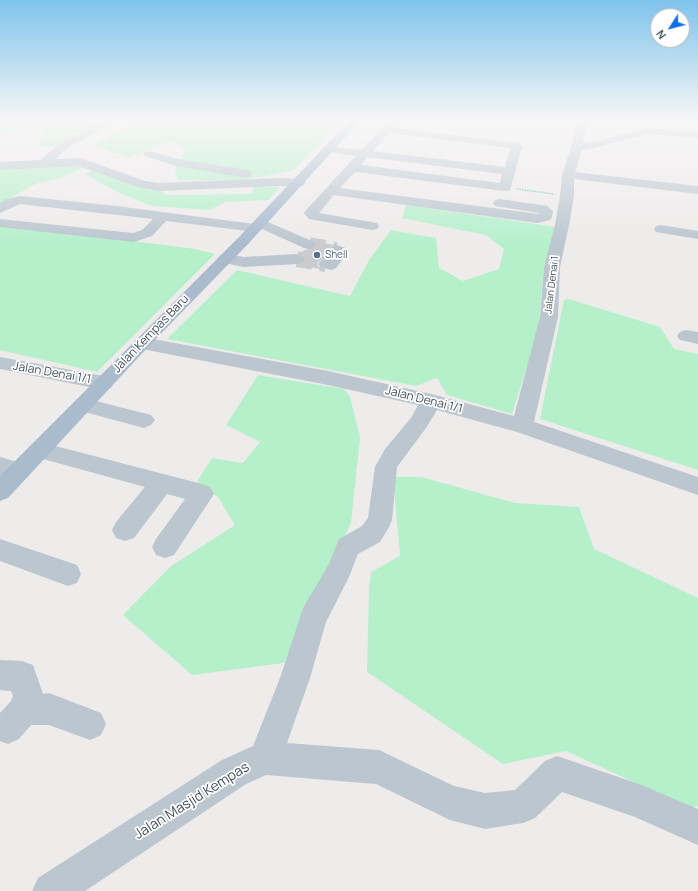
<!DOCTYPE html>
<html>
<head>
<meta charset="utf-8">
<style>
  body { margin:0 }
  #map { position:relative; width:698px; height:891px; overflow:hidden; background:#eeebeb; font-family:Manrope,sans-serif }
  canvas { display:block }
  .north { position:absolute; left:650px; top:8px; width:40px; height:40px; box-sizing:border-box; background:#fff; border:1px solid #b4b9bd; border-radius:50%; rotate:234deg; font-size:11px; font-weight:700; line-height:16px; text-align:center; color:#434f59 }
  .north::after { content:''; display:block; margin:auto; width:14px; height:18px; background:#0f70e4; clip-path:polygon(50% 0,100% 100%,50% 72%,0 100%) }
</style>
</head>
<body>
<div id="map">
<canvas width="698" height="891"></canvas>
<div class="north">N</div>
</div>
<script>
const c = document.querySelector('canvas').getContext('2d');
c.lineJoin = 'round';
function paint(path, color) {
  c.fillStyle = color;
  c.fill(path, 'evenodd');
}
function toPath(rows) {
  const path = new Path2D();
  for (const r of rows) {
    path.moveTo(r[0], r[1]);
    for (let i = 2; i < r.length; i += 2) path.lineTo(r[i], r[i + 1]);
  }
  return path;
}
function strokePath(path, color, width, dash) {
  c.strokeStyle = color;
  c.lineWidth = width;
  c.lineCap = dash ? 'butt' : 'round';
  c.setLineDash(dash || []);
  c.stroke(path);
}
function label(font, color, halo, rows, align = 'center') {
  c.font = font + ' Manrope,sans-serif';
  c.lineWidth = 3.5;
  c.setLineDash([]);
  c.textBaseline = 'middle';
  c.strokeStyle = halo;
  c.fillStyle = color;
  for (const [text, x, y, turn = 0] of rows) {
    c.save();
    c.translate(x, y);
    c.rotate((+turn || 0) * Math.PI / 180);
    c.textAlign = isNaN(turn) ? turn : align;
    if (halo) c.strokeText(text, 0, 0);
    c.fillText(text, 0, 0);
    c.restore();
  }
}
paint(toPath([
  [0,120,114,120,88,130,74,133,74,137,57,146,38,146,44,131,0,133],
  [135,120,343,120,292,171,243,180,178,180,175,169,186,149,171,141,128,158,92,145,130,126],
  [75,165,84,167,58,179,37,183,0,204,0,169],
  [93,170,148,189,160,190,166,195,252,194,253,187,280,187,268,200,226,202,209,210,152,206,117,192,84,174],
  [406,205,550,226,556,228,544,265,538,332,512,414,447,395,437,378,416,386,167,339,237,270,350,296,369,260,391,230,436,238,439,268,463,281,499,269,504,249,486,235,402,218],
  [0,224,195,249,215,254,97,372,0,350],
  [569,299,660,327,674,349,698,354,698,470,540,419,564,300],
  [258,375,344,389,350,397,360,437,351,523,284,663,192,675,123,615,170,567,235,525,218,497,197,482,212,458,243,463,260,442,226,425],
  [393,477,421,477,515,503,579,507,594,549,698,598,698,806,690,808,566,751,503,764,367,672,369,588,371,572,400,556]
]), '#b5f0cb');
const building = toPath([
  [316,242,333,245,327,249,330,253,326,259,321,260,317,263,317,265,322,269,299,265,306,259,301,254,305,250,315,249,317,246,316,242]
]);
paint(building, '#c8cad1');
strokePath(building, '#cfd1d8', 1);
strokePath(toPath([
  [309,245,336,250],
  [297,259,326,264]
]), '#ccccce', 16, [16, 8]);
strokePath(toPath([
  [517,189,554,194]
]), '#6ccf9d', 1.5, [1.5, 1]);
paint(toPath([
  [104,120,117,120,66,149,56,159,80,158,145,181,159,183,280,178,299,179,303,180,305,183,303,186,299,187,280,186,159,191,138,187,79,166,0,170,0,162,41,160,58,145,104,120],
  [389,120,400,120,394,128,519,143,522,147,511,187,510,190,505,191,355,172,340,188,539,214,539,213,495,206,493,203,495,200,500,199,547,206,553,211,552,217,550,220,537,223,334,195,319,213,377,223,379,226,377,229,372,230,309,219,304,213,306,210,356,156,330,152,328,150,330,148,334,147,362,150,389,120],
  [389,133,510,148,505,167,373,151,389,133],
  [367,157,502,174,500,183,361,165,367,157],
  [577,120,587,120,583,143,594,142,647,128,698,132,698,138,647,134,594,148,582,150,575,172,698,186,698,194,574,179,574,196,569,225,560,267,558,317,534,422,698,477,698,495,517,432,437,410,426,428,397,467,392,520,389,527,380,542,358,554,349,577,326,622,310,678,287,743,379,750,454,786,485,793,515,790,545,761,557,756,639,784,698,809,698,845,635,817,562,792,535,818,523,823,485,829,450,820,376,784,266,775,246,784,85,891,32,891,38,878,222,760,253,746,280,678,303,608,329,564,339,539,362,526,368,518,375,467,385,449,411,418,418,405,328,385,142,349,136,347,133,343,136,339,142,337,328,371,431,394,514,416,540,317,544,267,555,225,560,196,562,175,571,147,577,120],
  [149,151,178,159,246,170,250,171,252,174,250,177,246,178,176,166,145,156,143,154,145,152,149,151],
  [20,196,117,206,254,224,256,220,261,219,314,242,316,245,314,248,309,249,304,248,262,229,256,232,166,221,152,236,134,242,0,227,0,219,133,233,142,230,153,219,20,204,0,213,0,203,7,199,20,196],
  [661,225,698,231,698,239,656,232,654,229,656,226,661,225],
  [336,245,346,248,349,251,336,268,331,270,321,267,318,264,321,261,327,260,332,253,328,250,331,247,336,245],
  [225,254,244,257,297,254,302,256,305,259,302,262,297,264,244,267,220,262,217,259,220,256,225,254],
  [686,330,698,332,698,344,680,340,677,336,680,332,686,330],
  [0,357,104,376,111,378,114,383,111,388,104,390,0,369,0,357],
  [84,398,151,415,155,420,151,425,144,428,77,410,74,405,77,400,84,398],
  [40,442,202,484,210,487,214,494,174,555,165,558,156,555,152,547,156,539,185,499,167,494,134,538,125,541,116,538,112,530,116,522,145,487,32,456,29,450,32,444,40,442],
  [0,457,28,465,31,471,28,477,20,480,0,475,0,457],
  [0,539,77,565,81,574,77,583,68,586,0,561,0,539],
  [0,660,22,661,33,665,43,694,49,693,101,713,106,724,101,735,90,740,49,725,31,725,19,739,8,744,0,741,0,713,11,701,13,696,11,691,0,690,0,660]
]), '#bbc6cf');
paint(toPath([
  [350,120,361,120,249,243,148,347,8,498,0,501,0,476,239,237,350,120]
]), '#a9bbcd');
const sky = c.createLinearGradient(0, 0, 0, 245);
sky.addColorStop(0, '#7ec3eb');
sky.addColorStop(0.49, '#f7f6f6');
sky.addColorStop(1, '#f7f6f600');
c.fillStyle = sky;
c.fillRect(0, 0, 698, 245);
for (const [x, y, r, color] of [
  [317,255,4,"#5c6f8a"]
]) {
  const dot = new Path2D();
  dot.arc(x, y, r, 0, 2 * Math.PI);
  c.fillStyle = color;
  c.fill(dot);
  strokePath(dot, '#fff', 1.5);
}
label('10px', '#4e5e75', '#fff', [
  ["Shell",325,255]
], 'left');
label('10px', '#434f59', '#fff', [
  ["Jalan Denai 1",552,285,-83]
]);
label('12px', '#434f59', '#fff', [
  ["Jalan Kempas Baru",151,334,-46],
  ["Jalan Denai 1/1",52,373,10],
  ["Jalan Denai 1/1",424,400,14]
]);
label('14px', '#434f59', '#fff', [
  ["Jalan Masjid Kempas",192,801,-32]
]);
</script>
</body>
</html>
